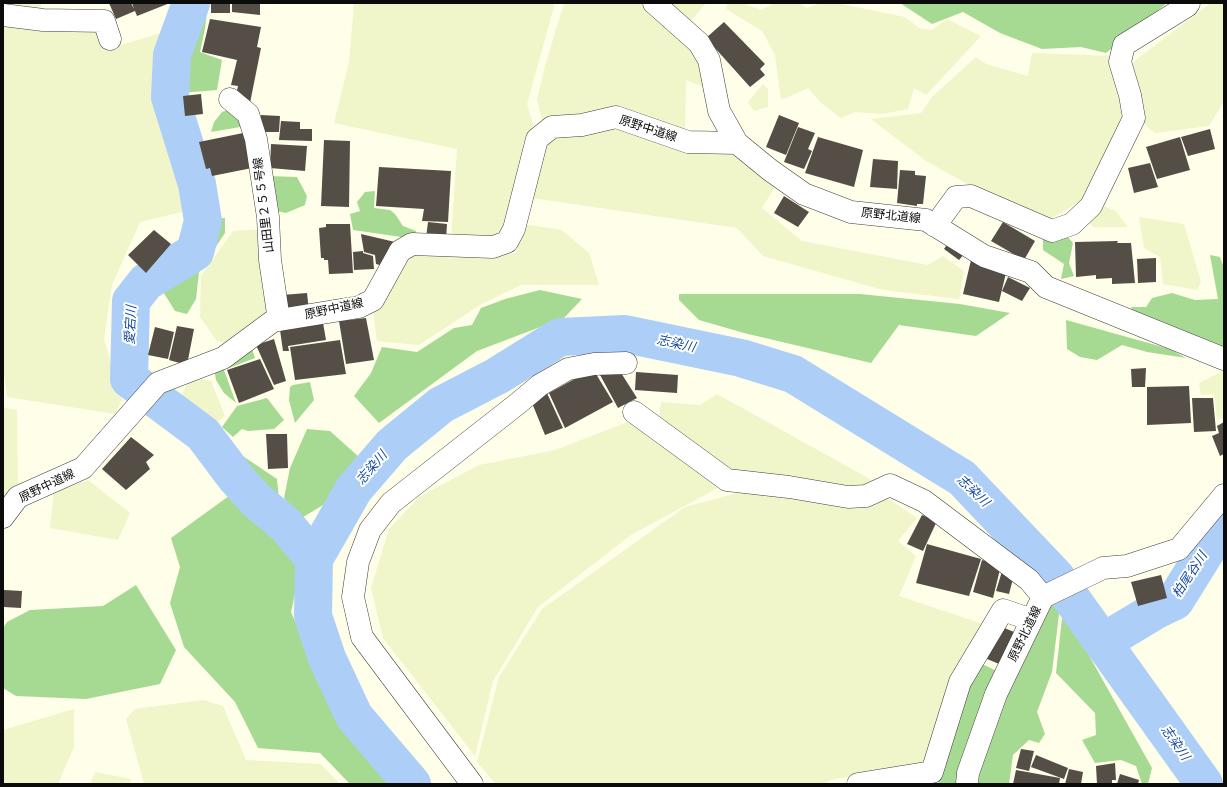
<!DOCTYPE html>
<html>
<head>
<meta charset="utf-8">
<style>
  body { margin:0 }
  #map { position:relative; width:1227px; height:787px; overflow:hidden; background:#fffee9; font-family:"IBM Plex Serif",serif }
  canvas { display:block }
  .frame { position:absolute; inset:0; border:4px solid #0b0b0b; pointer-events:none }
</style>
</head>
<body>
<div id="map">
<canvas width="1227" height="787"></canvas>
<div class="frame"></div>
</div>
<script>
const c = document.querySelector('canvas').getContext('2d');
c.lineJoin = 'round';
function paint(path, color) {
  c.fillStyle = color;
  c.fill(path, 'evenodd');
}
function toPath(rows) {
  const path = new Path2D();
  for (const r of rows) {
    path.moveTo(r[0], r[1]);
    for (let i = 2; i < r.length; i += 2) path.lineTo(r[i], r[i + 1]);
  }
  return path;
}
function strokePath(path, color, width, dash) {
  c.strokeStyle = color;
  c.lineWidth = width;
  c.lineCap = dash ? 'butt' : 'round';
  c.setLineDash(dash || []);
  c.stroke(path);
}
function label(font, color, halo, rows, align = 'center') {
  c.font = font + ' "IBM Plex Serif","Noto Sans JP",serif';
  c.lineWidth = 4;
  c.setLineDash([]);
  c.textBaseline = 'middle';
  c.strokeStyle = halo;
  c.fillStyle = color;
  for (const [text, x, y, turn = 0] of rows) {
    c.save();
    c.translate(x, y);
    c.rotate((+turn || 0) * Math.PI / 180);
    c.textAlign = isNaN(turn) ? turn : align;
    if (halo) c.strokeText(text, 0, 0);
    c.fillText(text, 0, 0);
    c.restore();
  }
}
paint(toPath([
  [3,3,41,3,41,11,3,7],
  [354,3,555,3,527,104,533,124,508,228,489,239,451,238,457,149,334,123,349,62],
  [564,3,642,3,650,6,701,59,708,89,686,80,685,133,572,121,542,120,537,99,545,66],
  [672,3,705,3,705,4,690,22],
  [728,3,741,3,761,10,775,3,798,3,807,8,821,3,836,3,905,17,919,28,932,30,947,19,981,36,926,95,914,88,908,109,882,114,855,112,841,118,820,102,808,88,781,100,775,55,762,31,726,9],
  [1211,3,1224,3,1224,101,1209,126,1155,133,1140,121,1129,65],
  [3,21,95,28,114,47,161,33,165,54,162,91,194,209,140,222,112,285,104,339,122,399,115,414,7,397,3,364],
  [1032,53,1114,56,1125,115,1082,200,1047,221,982,192,926,161,871,119,921,113,932,97,976,57,986,64,1028,76],
  [763,84,768,89,768,107,754,111,748,102],
  [616,124,705,150,742,155,776,185,762,208,802,241,928,265,943,256,964,271,959,299,883,290,763,256,737,228,532,198,544,143,561,134],
  [1104,206,1116,211,1128,227,1093,227,1087,220],
  [1139,217,1184,224,1201,282,1197,290,1163,284,1160,257,1144,248],
  [524,224,562,230,589,253,599,285,521,285,480,305,419,345,377,341,373,311,401,261,412,253,516,253],
  [262,229,271,309,226,343,217,341,200,317,201,276,233,231],
  [1221,372,1224,372,1224,418,1217,419,1214,394,1201,395,1199,383],
  [202,379,211,381,225,416,211,427,179,399,188,383],
  [717,394,877,483,860,491,723,468,659,419,661,402,700,405],
  [3,407,17,410,18,489,3,506],
  [633,420,725,484,631,535,538,607,493,681,475,756,383,638,371,588,389,529,419,497,479,465,555,450],
  [88,480,130,513,118,540,50,528,54,492],
  [749,490,782,494,854,508,886,497,917,518,898,541,916,556,899,596,983,624,926,763,830,780,824,784,496,784,477,762,499,677,542,609,685,507],
  [203,700,223,706,246,760,321,764,340,784,144,784,126,719,135,709],
  [74,709,74,747,58,784,3,784,3,730],
  [95,772,131,779,130,784,90,784]
]), '#f1f5ca');
paint(toPath([
  [208,3,205,29,200,52,222,60,217,90,181,93,182,107,176,104,171,94,173,83,184,80,185,63,174,58,185,25,176,20,182,8],
  [900,3,1167,3,1106,53,1081,47,1042,49,1000,33,963,12,932,24],
  [233,108,246,126,211,132,214,122,222,112],
  [268,176,297,177,307,196,305,205,286,213,272,210],
  [375,191,374,208,390,210,395,214,403,226,416,231,415,239,353,230,350,214,360,211,357,202,365,192],
  [225,218,225,233,199,272,196,299,187,314,175,311,162,290,169,275,198,256,209,219],
  [1067,236,1073,243,1069,263,1074,276,1061,279,1064,264,1043,250,1043,237],
  [1210,255,1220,257,1224,268,1224,354,1134,318,1131,307,1146,307,1152,298,1172,293,1195,300,1218,299],
  [540,290,582,299,564,318,477,351,379,423,354,396,371,373,382,347,417,352,454,328,472,325,481,308,505,299],
  [679,294,860,294,960,304,1010,313,976,336,899,325,871,363,744,333,699,320,679,300],
  [1066,320,1170,349,1186,358,1147,352,1122,345,1097,360,1080,357,1067,349],
  [252,349,255,358,224,370,236,403,224,393,216,380,214,368],
  [310,382,314,400,295,423,289,400,290,387,293,385],
  [267,398,284,420,274,429,248,431,242,429,233,437,222,427,237,406],
  [307,429,330,431,359,457,333,499,300,519,284,498,290,468],
  [204,430,277,479,280,510,269,506,246,484],
  [233,493,302,562,291,612,338,719,396,784,350,784,320,753,258,748,235,702,184,647,170,603,180,567,171,538],
  [136,585,176,650,160,684,86,699,16,696,3,688,3,628,7,622,30,610,103,606],
  [1061,598,1052,672,1037,712,1045,734,1039,743,1029,740,1013,755,1009,784,973,784,1004,692,1046,605],
  [1063,609,1152,768,1148,784,1142,784,1136,766,1121,760,1095,763,1082,740,1096,735,1095,713,1056,673],
  [980,663,999,672,962,784,938,784,963,687]
]), '#a6da92');
strokePath(toPath([
  [191,3,172,55,170,97,197,184,203,221,195,252,146,282,131,301,129,379,203,434,236,478,257,501,286,525,314,559],
  [1103,642,1158,609,1175,601,1224,522],
  [412,784,354,716,327,658,313,616,314,559,354,489,392,445,441,405,497,376,560,337,625,334,741,358,793,374,962,478,1056,577,1204,784]
]), '#adcff7', 38);
paint(toPath([
  [109,3,131,3,134,9,132,3,170,3,137,16,135,11,116,19],
  [211,3,230,3,230,13,211,13],
  [232,3,260,3,260,15,232,12],
  [210,19,261,27,257,47,261,48,250,103,235,99,238,86,231,85,237,60,202,52],
  [724,22,765,64,760,69,765,75,750,87,706,38],
  [201,94,203,114,185,116,183,96],
  [261,115,280,116,279,132,260,132],
  [779,115,799,123,786,155,766,147],
  [281,121,300,122,300,129,312,129,312,141,279,140],
  [798,127,815,133,808,149,812,151,804,169,784,162],
  [1210,129,1215,149,1188,156,1181,137],
  [248,132,257,167,212,176,210,168,206,169,199,142],
  [818,137,863,150,854,187,805,173],
  [1180,137,1190,170,1157,179,1146,147],
  [324,140,350,141,349,207,321,206],
  [271,144,307,146,305,171,270,168],
  [873,159,898,161,897,189,870,187],
  [1150,163,1158,187,1134,193,1128,168],
  [379,167,451,171,448,222,422,221,424,209,376,206],
  [900,170,915,171,915,175,926,176,923,204,917,204,917,206,897,203],
  [784,196,809,212,798,227,774,213],
  [428,222,447,224,446,239,426,238],
  [1003,222,1035,241,1024,260,991,241],
  [326,224,350,224,353,273,329,274,328,260,324,260,324,258,321,258,319,228,326,227],
  [154,230,171,244,146,273,128,255],
  [361,234,395,242,387,267,376,264,375,255,364,252],
  [1118,241,1117,243,1131,243,1135,283,1112,284,1112,278,1096,279,1096,275,1076,277,1075,242],
  [948,243,965,253,959,260,944,249],
  [363,251,363,253,373,256,374,269,354,270,353,252],
  [1156,258,1156,282,1138,283,1137,259],
  [971,260,1006,273,999,302,963,294],
  [1008,277,1030,288,1022,301,1002,291],
  [307,293,309,311,284,313,282,295],
  [322,317,326,340,288,346,289,351,283,351,279,323],
  [366,318,374,360,346,364,339,321],
  [177,326,194,329,187,365,169,360],
  [155,327,174,332,168,359,148,355],
  [274,339,286,381,274,385,256,345],
  [340,340,346,374,295,380,290,347],
  [260,359,274,389,239,403,227,370],
  [616,365,637,398,618,408,599,373],
  [1146,368,1145,387,1132,387,1131,369],
  [593,369,613,402,565,428,549,393],
  [636,372,678,375,677,393,635,390],
  [1189,386,1191,423,1147,425,1147,387],
  [546,391,563,428,545,435,530,398],
  [1192,398,1213,398,1216,431,1194,432],
  [1224,422,1224,454,1220,456,1212,436,1219,433,1217,426],
  [266,434,287,434,288,468,268,469],
  [131,437,154,455,146,462,150,469,126,490,102,469],
  [922,515,937,521,923,551,907,544],
  [927,544,981,559,969,596,916,583],
  [982,560,1001,565,993,598,973,592],
  [1003,568,1015,571,1009,594,996,591],
  [1161,575,1167,598,1138,606,1131,582],
  [4,590,22,591,21,608,4,607],
  [1002,627,1019,634,1004,666,987,659],
  [1021,749,1034,751,1029,771,1016,768],
  [1036,755,1068,768,1064,779,1031,767],
  [1115,763,1116,780,1112,780,1112,784,1097,784,1096,766],
  [1069,769,1083,772,1081,784,1065,784],
  [1016,770,1060,778,1059,784,1013,784],
  [1120,774,1139,780,1138,784,1117,784]
]), '#544e47');
const minor = toPath([
  [654,3,699,43,709,60,719,111,737,143,770,170,804,194,851,212,926,220,984,256,1031,272,1046,287,1224,359],
  [3,15,43,20,104,21,110,39],
  [230,99,248,114,256,139,268,217,270,260,279,320],
  [935,226,956,197,971,196,1052,231,1072,224,1091,206,1134,118,1130,95,1120,62,1124,45,1187,6,1189,3],
  [634,412,727,480,789,487,848,497,866,496,890,485,924,501,1029,580,1043,597],
  [3,517,18,497,83,468,158,383,223,358,273,321,359,307,373,300,400,251,412,244,493,247,507,242,514,229,537,139,552,127,582,125,616,117,688,142,737,143],
  [472,784,362,637,353,597,358,562,370,530,391,503,516,405,540,385,568,369,594,364,626,363],
  [858,784,932,772,960,682,1003,610,1032,620],
  [967,784,968,773,996,694,1043,597,1103,568,1127,566,1179,549,1224,495]
]);
strokePath(minor, '#3e3e3e', 23);
strokePath(minor, '#fff', 22);
label('12px', '#0b0b0b', '#fff', [
  ["原野中道線",648,129,18],
  ["山田里２５５号線",264,205,-97],
  ["原野北道線",891,216,6],
  ["原野中道線",334,309,-12],
  ["原野中道線",47,486,-26],
  ["原野北道線",1025,634,-64]
]);
label('italic 13px', '#134a9e', '#fff', [
  ["愛宕川",131,325,-87],
  ["志染川",676,344,12],
  ["志染川",372,468,-49],
  ["志染川",973,491,44],
  ["柏尾谷川",1190,575,-57],
  ["志染川",1175,743,55]
]);
</script>
</body>
</html>
